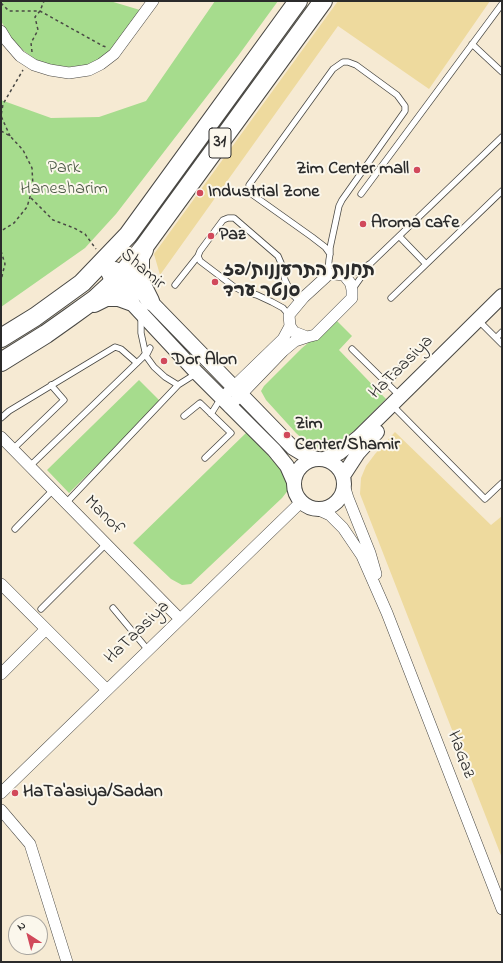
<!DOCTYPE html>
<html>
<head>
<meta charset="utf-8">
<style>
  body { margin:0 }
  #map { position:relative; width:503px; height:963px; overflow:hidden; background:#f6ead3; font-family:"Indie Flower",sans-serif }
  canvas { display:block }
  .frame { position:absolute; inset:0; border:2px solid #2b2b2b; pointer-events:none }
  .north { position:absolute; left:8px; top:915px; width:40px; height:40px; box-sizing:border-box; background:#fbf7ec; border:1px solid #a8a59f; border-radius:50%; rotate:324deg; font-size:11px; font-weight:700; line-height:16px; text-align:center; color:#2b2b2b }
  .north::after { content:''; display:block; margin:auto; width:14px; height:18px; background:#d1495b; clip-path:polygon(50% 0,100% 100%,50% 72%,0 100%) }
</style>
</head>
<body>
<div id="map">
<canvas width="503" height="963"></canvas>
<div class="frame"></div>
<div class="north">N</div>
</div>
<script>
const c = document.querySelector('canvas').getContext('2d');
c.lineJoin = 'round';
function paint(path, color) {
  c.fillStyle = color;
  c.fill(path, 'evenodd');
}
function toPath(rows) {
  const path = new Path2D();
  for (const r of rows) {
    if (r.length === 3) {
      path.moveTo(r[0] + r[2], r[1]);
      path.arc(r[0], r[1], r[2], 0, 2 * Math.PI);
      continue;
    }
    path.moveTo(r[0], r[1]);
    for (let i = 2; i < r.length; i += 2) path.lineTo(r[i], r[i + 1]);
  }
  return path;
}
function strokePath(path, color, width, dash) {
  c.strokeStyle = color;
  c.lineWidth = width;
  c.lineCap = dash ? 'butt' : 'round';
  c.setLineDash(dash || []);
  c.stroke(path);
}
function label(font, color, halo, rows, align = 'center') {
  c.font = font + ' "Indie Flower","Playpen Sans Hebrew",sans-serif';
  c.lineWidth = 4;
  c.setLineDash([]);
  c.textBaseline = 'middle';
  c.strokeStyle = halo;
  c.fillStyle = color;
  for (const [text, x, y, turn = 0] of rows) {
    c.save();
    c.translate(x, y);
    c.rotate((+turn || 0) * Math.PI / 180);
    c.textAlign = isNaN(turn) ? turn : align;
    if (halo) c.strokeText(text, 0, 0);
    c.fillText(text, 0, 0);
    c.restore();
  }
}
paint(toPath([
  [1,1,110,1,140,10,111,50,98,60,88,65,69,67,51,65,36,60,24,51,11,38,1,21],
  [215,1,278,1,238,56,116,214,85,248,1,307,1,100,51,118,99,117,146,101],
  [336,320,352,336,339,350,386,399,355,430,343,439,325,447,317,448,308,444,296,433,266,400,261,391,264,386,302,348],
  [139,380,161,402,69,493,47,470],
  [247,432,284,473,289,481,289,489,282,498,191,584,182,585,171,579,133,543]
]), '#a6dc8d');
paint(toPath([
  [338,1,490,1,429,89,338,26,160,275,154,254],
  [395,432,491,525,502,516,502,858,360,494,361,478,366,466,375,454]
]), '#eeda9e');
const service = toPath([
  [472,44,502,72],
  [361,194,502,4],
  [399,236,426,264],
  [328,275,329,260,330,254,330,248,339,206,342,200,405,111,405,106,397,95,356,65,348,62,343,62,333,69,249,185,249,188,253,195,312,237,325,247,330,254],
  [344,275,357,272,371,263,502,137],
  [175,285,198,256],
  [352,290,369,266],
  [391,298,502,191],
  [289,315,283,308,272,302,257,295,242,291,233,286,200,261,198,256,200,251,223,220,228,218,234,218,278,256,281,263,285,280,292,294,296,298,302,297],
  [141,317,141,333,146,356,154,367,165,377,178,385,197,373],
  [478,320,502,344],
  [496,338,502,332],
  [352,349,400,396],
  [387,383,413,355],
  [392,405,485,499,502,483],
  [211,414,221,398],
  [184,416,200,403,231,433,205,458],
  [1,418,9,411,115,347,121,349,137,363],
  [13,449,64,400,51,385],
  [30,466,142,358,150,348,146,356],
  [66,503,178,385],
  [15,529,53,490],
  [113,608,148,650],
  [41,609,106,544]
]);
const minor = toPath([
  [1,31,7,41,20,56,34,65,50,70,69,73,89,70,101,64,114,54,153,1],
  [334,274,344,275,348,280,351,284,352,290,352,298,315,335,307,337,294,332,290,326,289,315,304,297,328,275,334,274],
  [222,398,283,339,290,326],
  [229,407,283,351,295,341,307,337],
  [1,437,180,619],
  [344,485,348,498,370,553,376,574],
  [319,510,330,515,343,528,362,556,387,613,502,909],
  [1,584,107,690],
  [1,674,46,629],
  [1,793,301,502],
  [1,810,30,844,67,962]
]);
const tertiary = toPath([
  [103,261,113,283,197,373,274,450,287,466,294,482],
  [115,269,122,274,150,301,293,448,303,454,317,459],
  [324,459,339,453,359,437,502,296],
  [319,484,25],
  [343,476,358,453,377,432]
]);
const trunk = toPath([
  [144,250,140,257,140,281,150,301],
  [94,303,106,297,119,297,130,301],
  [1,338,35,317,82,283,128,235,298,1],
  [1,362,46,334,70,317,95,299,122,274,144,247,323,1]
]);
strokePath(service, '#494844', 7);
strokePath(minor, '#494844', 12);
strokePath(tertiary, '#494844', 16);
strokePath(trunk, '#494844', 20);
strokePath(toPath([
  [1,3,9,11,40,11,103,46,106,47],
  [32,52,31,43,38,30,35,17,40,11,44,1],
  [1,131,10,136,23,150,32,168,33,187,27,207,14,223,1,231],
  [10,136,1,116,3,104,23,70],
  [31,198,53,220,74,228,85,234,96,249],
  [1,251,5,264,1,280]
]), '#494844', 1.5, [3, 3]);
strokePath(service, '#fff', 5.5);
strokePath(minor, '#fff', 11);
strokePath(tertiary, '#fff', 14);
strokePath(trunk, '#fff', 18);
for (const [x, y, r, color] of [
  [417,170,4,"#d1495b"],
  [200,193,4,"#d1495b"],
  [363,224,4,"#d1495b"],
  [211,236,4,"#d1495b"],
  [215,282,4,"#d1495b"],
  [164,361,4,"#d1495b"],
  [287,435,4,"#d1495b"],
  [15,793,4,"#d1495b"]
]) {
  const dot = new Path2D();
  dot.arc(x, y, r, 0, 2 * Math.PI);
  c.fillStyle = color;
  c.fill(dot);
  strokePath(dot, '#fbf7ec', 1.5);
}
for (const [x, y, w] of [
  [220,143,22]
]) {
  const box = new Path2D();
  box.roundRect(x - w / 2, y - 15, w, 30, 3);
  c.fillStyle = '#fbf7ec';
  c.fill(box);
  strokePath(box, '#2b2b2b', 1);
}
label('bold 17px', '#2b2b2b', null, [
  ["31",220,143]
]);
label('18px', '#4a5744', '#fbf7ec', [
  ["Park",64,169],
  ["Hanesharim",64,190]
]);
label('bold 18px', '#2b2b2b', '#fbf7ec', [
  ["Zim Center mall",409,170,"right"],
  ["Industrial Zone",208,193],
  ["Aroma cafe",371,224],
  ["Paz",219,236],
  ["תחנת התרעננות/פז",223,272],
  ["סנטר ערד",223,293],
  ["Dor Alon",172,361],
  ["Zim",295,425],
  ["Center/Shamir",295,446],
  ["HaTa'asiya/Sadan",23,793]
], 'left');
label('18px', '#2b2b2b', '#fbf7ec', [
  ["Shamir",142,270,41],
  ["HaTaasiya",402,368,-45],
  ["Manof",103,516,45],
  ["HaTaasiya",138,633,-44],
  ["HaGaz",460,755,69]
]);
</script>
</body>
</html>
